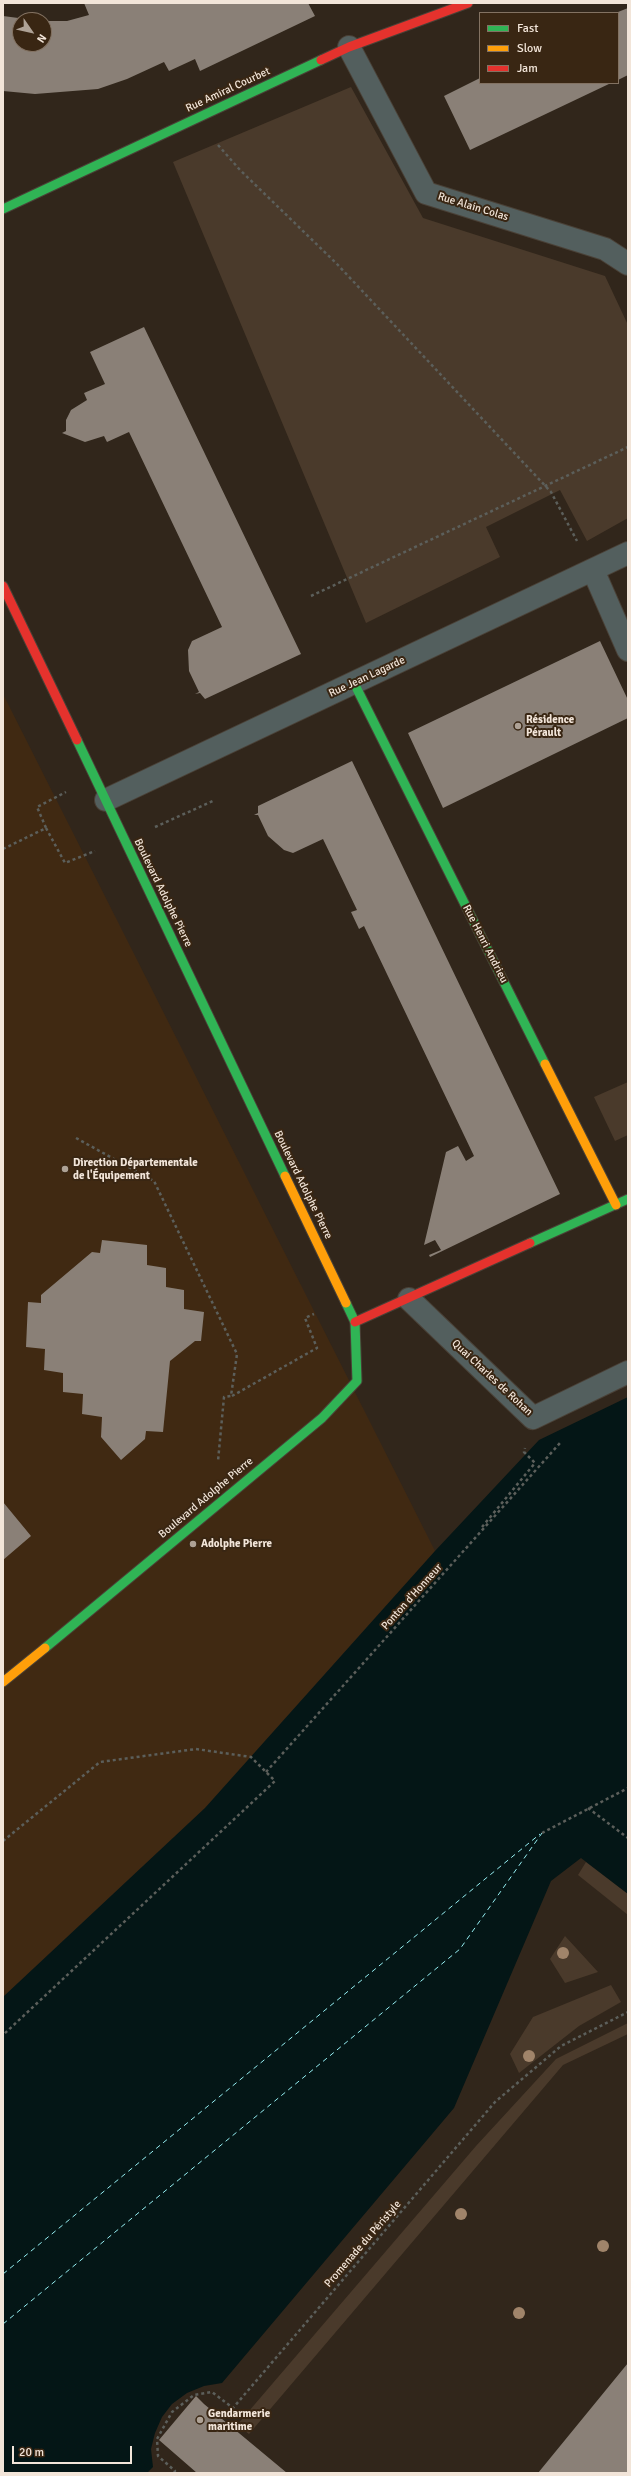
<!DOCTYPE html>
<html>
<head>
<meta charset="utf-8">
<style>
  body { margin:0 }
  #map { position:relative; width:631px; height:2476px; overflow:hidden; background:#31261b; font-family:Signika,sans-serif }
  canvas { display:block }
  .frame { position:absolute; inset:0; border:4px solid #f2e5d9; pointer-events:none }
  .legend { position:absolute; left:479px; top:12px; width:140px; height:72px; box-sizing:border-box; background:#392613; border:1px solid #837262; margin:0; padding:5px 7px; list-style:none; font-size:12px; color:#f2e5d9 }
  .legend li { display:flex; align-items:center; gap:8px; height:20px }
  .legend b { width:20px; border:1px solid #837262 }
  .north { position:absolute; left:12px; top:12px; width:40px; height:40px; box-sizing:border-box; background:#392613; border:1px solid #837262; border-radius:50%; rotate:124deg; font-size:11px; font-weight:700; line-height:16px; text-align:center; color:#f2e5d9 }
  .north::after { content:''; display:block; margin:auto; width:14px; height:18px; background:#aea296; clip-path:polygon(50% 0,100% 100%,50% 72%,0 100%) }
  .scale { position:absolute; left:12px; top:2446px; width:120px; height:18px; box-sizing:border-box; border:2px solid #f2e5d9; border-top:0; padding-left:5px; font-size:12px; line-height:14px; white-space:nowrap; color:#f2e5d9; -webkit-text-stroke:3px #392613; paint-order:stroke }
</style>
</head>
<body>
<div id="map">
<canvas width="631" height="2476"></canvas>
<div class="frame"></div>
<ul class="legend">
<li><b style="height:5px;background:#30b455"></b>Fast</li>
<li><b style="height:5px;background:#ff9f0a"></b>Slow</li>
<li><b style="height:5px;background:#e5322d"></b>Jam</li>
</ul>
<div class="north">N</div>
<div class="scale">20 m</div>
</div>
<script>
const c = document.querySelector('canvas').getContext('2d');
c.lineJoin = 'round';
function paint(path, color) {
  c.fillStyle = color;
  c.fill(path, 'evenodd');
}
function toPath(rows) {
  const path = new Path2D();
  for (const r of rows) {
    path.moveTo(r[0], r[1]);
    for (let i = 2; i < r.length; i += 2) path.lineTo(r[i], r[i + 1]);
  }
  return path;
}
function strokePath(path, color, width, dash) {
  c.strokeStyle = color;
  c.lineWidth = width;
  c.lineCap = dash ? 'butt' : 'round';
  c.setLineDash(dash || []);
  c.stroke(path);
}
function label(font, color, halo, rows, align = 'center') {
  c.font = font + ' Signika,sans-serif';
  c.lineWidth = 4;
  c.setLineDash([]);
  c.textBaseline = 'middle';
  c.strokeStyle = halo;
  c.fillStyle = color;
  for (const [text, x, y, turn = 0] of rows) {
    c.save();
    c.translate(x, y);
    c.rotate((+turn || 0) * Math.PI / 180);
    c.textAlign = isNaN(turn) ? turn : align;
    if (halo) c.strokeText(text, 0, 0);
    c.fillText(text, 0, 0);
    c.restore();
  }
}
paint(toPath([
  [3,694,435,1551,205,1808,3,1997]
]), '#402912');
paint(toPath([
  [351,87,423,218,605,276,628,325,628,518,587,541,560,490,486,527,500,557,366,623,173,162],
  [628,1082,628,1135,615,1141,594,1097],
  [586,1862,628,1894,628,1915,578,1875],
  [565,1936,598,1972,565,1983,550,1959],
  [611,1985,621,2002,579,2026,519,2073,510,2054,533,2017],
  [628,2023,628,2034,563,2065,249,2434,237,2425,476,2146,556,2059]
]), '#4a3a2b');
paint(toPath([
  [628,1397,628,1894,581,1858,551,1881,454,2108,222,2383,204,2386,187,2393,172,2404,162,2417,155,2433,151,2449,153,2467,147,2473,3,2473,3,1997,205,1808,435,1551,539,1440]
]), '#041616');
strokePath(toPath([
  [3,2274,540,1834],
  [3,2324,460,1949,542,1833]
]), '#95eff3', 1, [5, 4]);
paint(toPath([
  [84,3,308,3,315,16,200,71,195,59,169,71,164,62,127,79,98,89,35,94,3,91,3,16,26,19,20,20,20,44,44,44,44,21,67,21,89,15],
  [628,8,628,75,618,80,618,12],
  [480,78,480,83,611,83,470,150,444,96],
  [144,327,301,654,205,699,200,693,195,694,199,692,189,671,188,650,192,641,222,627,129,432,107,442,104,436,85,442,62,433,66,431,66,420,71,410,87,400,84,393,105,384,90,352],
  [600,641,628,700,628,718,443,808,408,733],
  [352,761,560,1194,430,1257,429,1255,441,1250,435,1240,424,1245,446,1152,458,1146,466,1161,474,1156,364,926,359,929,351,912,357,910,323,839,293,853,284,850,268,836,258,815,254,815,258,813,258,806],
  [102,1240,147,1245,147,1265,166,1268,166,1287,184,1290,184,1309,204,1312,201,1341,195,1341,170,1361,163,1432,146,1431,145,1439,121,1460,101,1437,102,1417,82,1414,83,1394,63,1392,63,1373,44,1370,45,1349,26,1347,28,1302,41,1303,41,1295,92,1252,100,1253],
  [3,1502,31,1536,3,1560],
  [628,2363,628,2473,538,2473],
  [196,2396,204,2404,287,2473,197,2473,159,2440]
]), '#8a8077');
const street = toPath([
  [349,47,426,193,605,249,628,264],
  [593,570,628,650],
  [106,800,628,553],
  [409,1299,533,1418,628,1372]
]);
const fast = toPath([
  [3,209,321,60],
  [354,683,545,1064],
  [77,740,285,1176],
  [530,1243,628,1199],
  [45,1648,322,1418,357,1381,355,1322,346,1303]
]);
const slow = toPath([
  [545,1064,616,1205],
  [285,1176,346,1303],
  [3,1682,45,1648]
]);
const jam = toPath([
  [321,60,349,47,468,3],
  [3,586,77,740],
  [355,1322,530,1243]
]);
strokePath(street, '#4a4137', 24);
strokePath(fast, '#4a4137', 11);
strokePath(slow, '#4a4137', 11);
strokePath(jam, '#4a4137', 11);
strokePath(toPath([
  [218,145,240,170,336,263,551,492,577,541],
  [311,596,628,447],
  [155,827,213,801],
  [46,828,65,863,95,851],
  [3,849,46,828,37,807,66,792],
  [76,1138,154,1181,237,1354,231,1396,224,1397,218,1461],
  [232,1396,317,1348,305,1318,314,1314],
  [482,1527,535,1463,524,1452,525,1448],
  [266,1772,560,1443],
  [588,1808,628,1838],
  [542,1833,628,1788],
  [3,1841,100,1762,196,1749,251,1757,275,1781,3,2035],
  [174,2473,175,2471,158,2456,157,2439,172,2412,194,2395,212,2392,233,2408,495,2102,561,2046,628,2012]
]), '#5c5f5b', 2.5, [3, 3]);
strokePath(street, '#535f5e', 22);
strokePath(fast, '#30b455', 9);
strokePath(slow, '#ff9f0a', 9);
strokePath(jam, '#e5322d', 9);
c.fillStyle = '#a0846a';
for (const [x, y] of [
  [563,1953],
  [529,2056],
  [461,2214],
  [603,2246],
  [519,2313]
]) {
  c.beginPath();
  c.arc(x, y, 6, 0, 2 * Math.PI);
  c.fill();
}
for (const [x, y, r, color] of [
  [518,726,4,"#aea296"],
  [65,1169,4,"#aea296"],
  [193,1544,4,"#aea296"],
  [200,2420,4,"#aea296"]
]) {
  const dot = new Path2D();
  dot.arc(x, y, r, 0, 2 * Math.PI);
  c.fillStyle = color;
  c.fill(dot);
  strokePath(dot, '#392613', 1.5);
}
label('11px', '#f2e5d9', '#392613', [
  ["Rue Amiral Courbet",228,90,-25],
  ["Rue Alain Colas",473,207,17],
  ["Rue Jean Lagarde",367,677,-25],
  ["Boulevard Adolphe Pierre",163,893,64],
  ["Rue Henri Andrieu",485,944,63],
  ["Boulevard Adolphe Pierre",303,1185,64],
  ["Quai Charles de Rohan",492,1378,43],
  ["Boulevard Adolphe Pierre",206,1498,-40],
  ["Ponton d'Honneur",412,1597,-48],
  ["Promenade du Péristyle",363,2244,-49]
]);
label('bold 11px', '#f2e5d9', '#392613', [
  ["Résidence",526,720],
  ["Pérault",526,733],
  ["Direction Départementale",73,1163],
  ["de l'Équipement",73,1176],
  ["Adolphe Pierre",201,1544],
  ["Gendarmerie",208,2414],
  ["maritime",208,2427]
], 'left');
</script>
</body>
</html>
